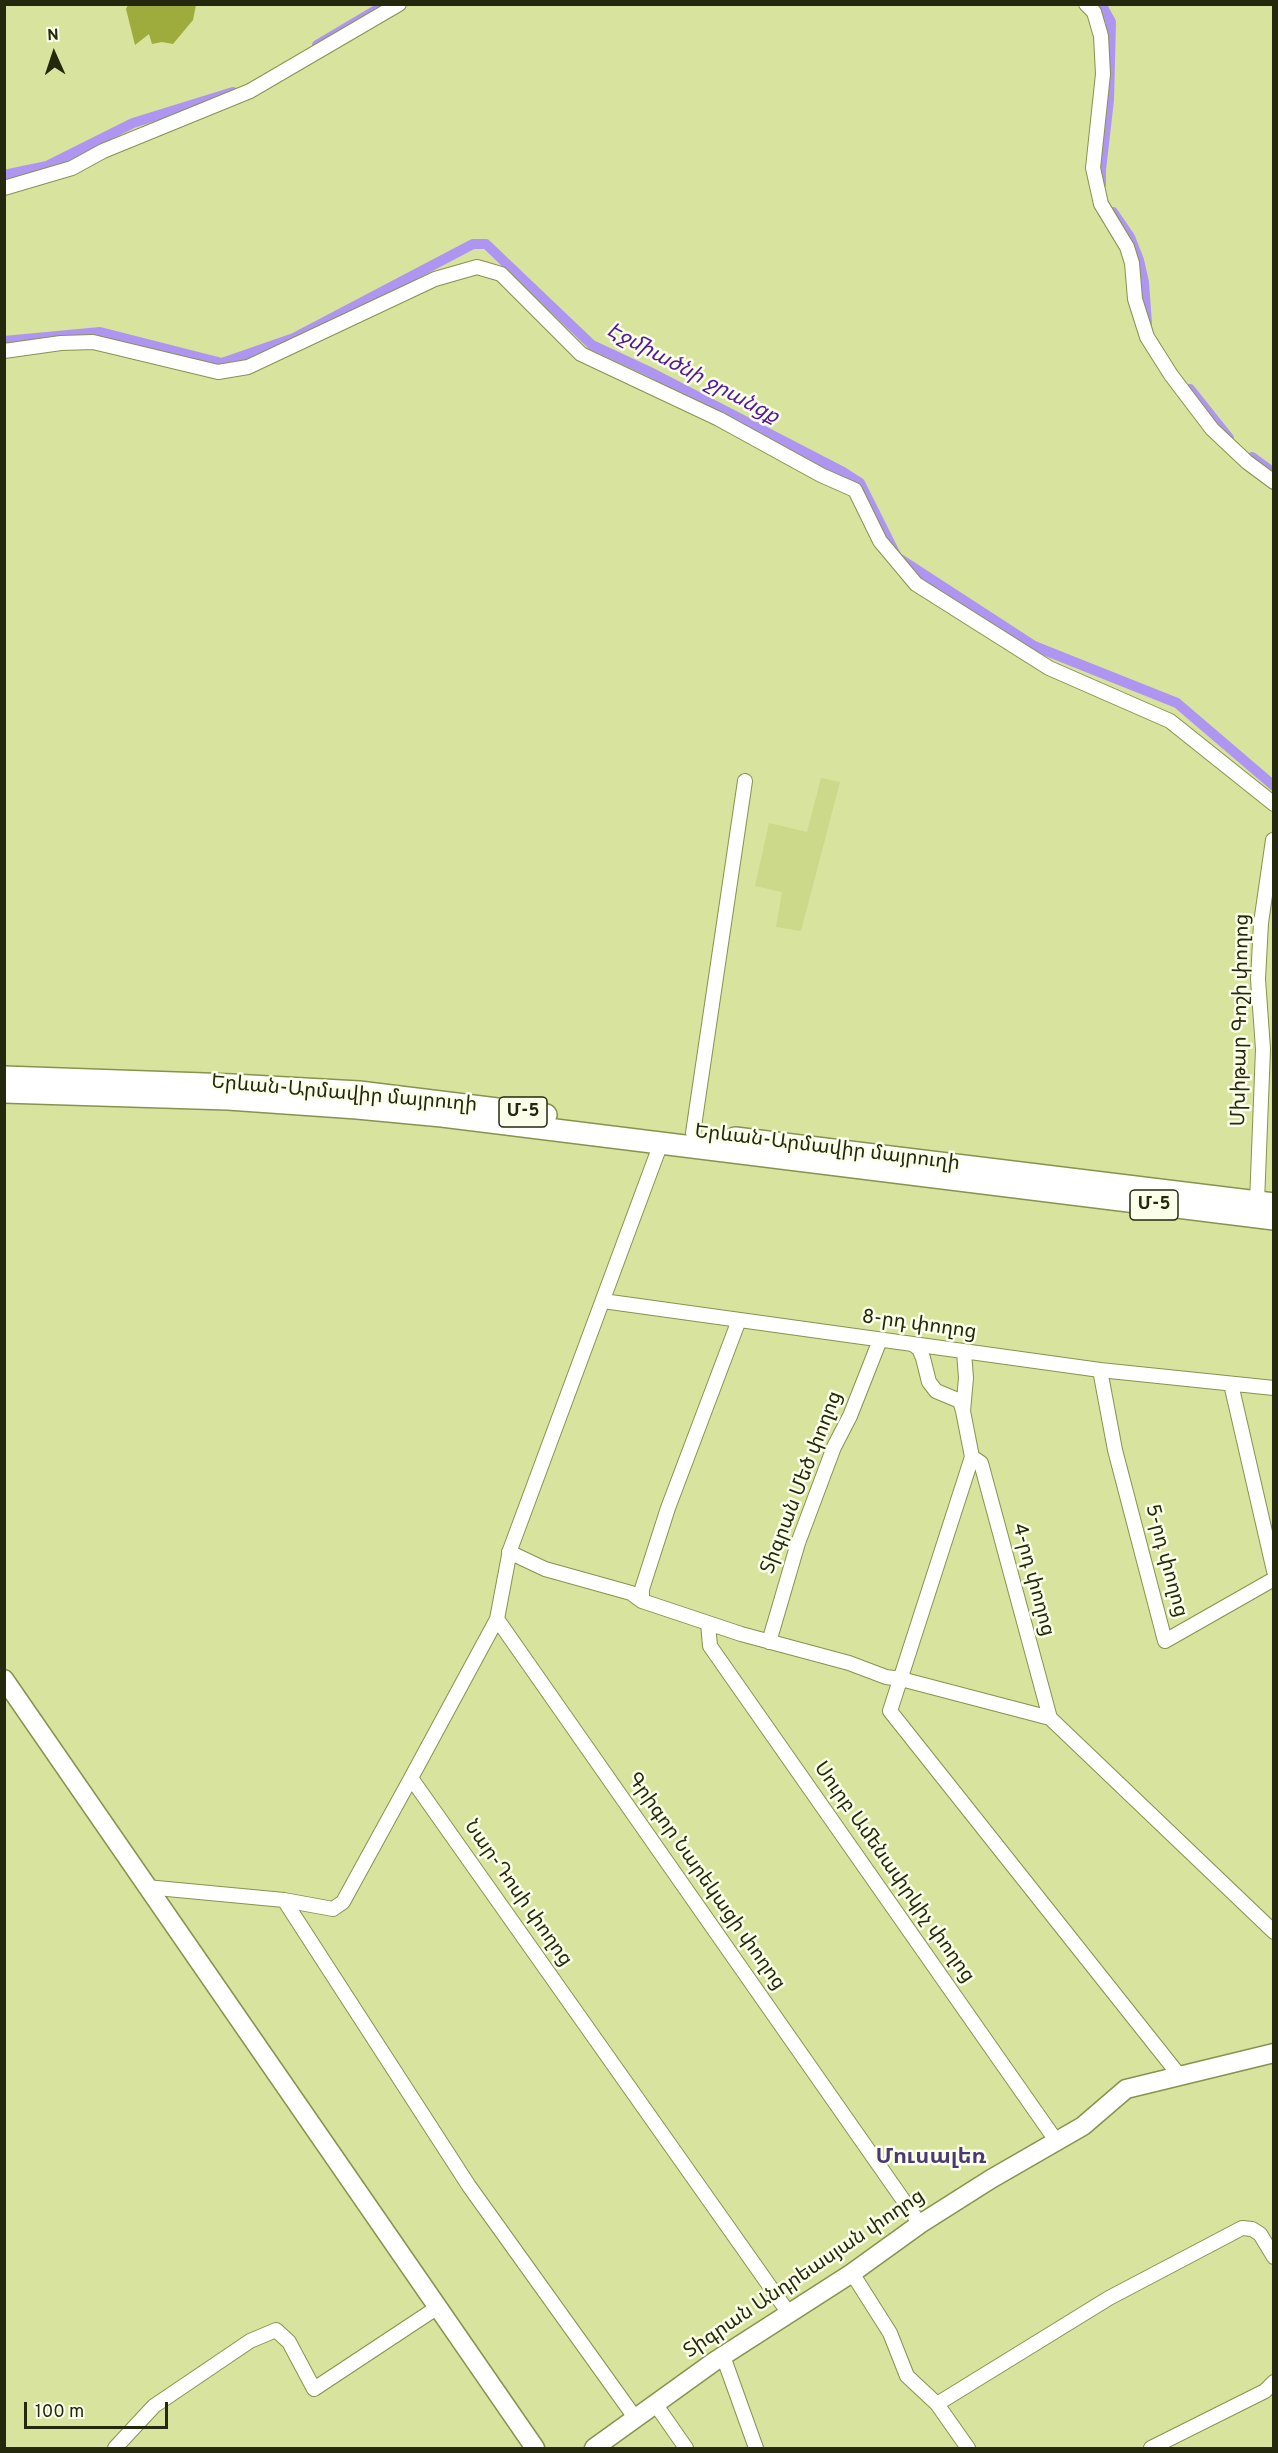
<!DOCTYPE html>
<html>
<head>
<meta charset="utf-8">
<style>
  body { margin:0 }
  #map { position:relative; width:1278px; height:2453px; overflow:hidden; background:#d8e39d; font-family:Overpass,sans-serif }
  canvas { display:block }
  .frame { position:absolute; inset:0; border:6px solid #24280c; pointer-events:none }
  .north { position:absolute; left:24px; top:24px; width:60px; height:60px; -webkit-text-stroke:4px #fbffea; paint-order:stroke; rotate:357deg; font-size:16px; font-weight:700; line-height:24px; text-align:center; color:#24280c }
  .north::after { content:''; display:block; margin:auto; width:21px; height:27px; background:#24280c; clip-path:polygon(50% 0,100% 100%,50% 72%,0 100%) }
  .scale { position:absolute; left:24px; top:2402px; width:144px; height:27px; box-sizing:border-box; border:3px solid #24280c; border-top:0; padding-left:8px; font-size:18px; line-height:21px; white-space:nowrap; color:#24280c; -webkit-text-stroke:4px #fbffea; paint-order:stroke }
</style>
</head>
<body>
<div id="map">
<canvas width="1278" height="2453"></canvas>
<div class="frame"></div>
<div class="north">N</div>
<div class="scale">100 m</div>
</div>
<script>
const c = document.querySelector('canvas').getContext('2d');
c.lineJoin = 'round';
function paint(path, color) {
  c.fillStyle = color;
  c.fill(path, 'evenodd');
}
function toPath(rows) {
  const path = new Path2D();
  for (const r of rows) {
    path.moveTo(r[0], r[1]);
    for (let i = 2; i < r.length; i += 2) path.lineTo(r[i], r[i + 1]);
  }
  return path;
}
function strokePath(path, color, width, dash) {
  c.strokeStyle = color;
  c.lineWidth = width;
  c.lineCap = dash ? 'butt' : 'round';
  c.setLineDash(dash || []);
  c.stroke(path);
}
function label(font, color, halo, rows, align = 'center') {
  c.font = font + ' Overpass,"Noto Sans Armenian",sans-serif';
  c.lineWidth = 5;
  c.setLineDash([]);
  c.textBaseline = 'middle';
  c.strokeStyle = halo;
  c.fillStyle = color;
  for (const [text, x, y, turn = 0] of rows) {
    c.save();
    c.translate(x, y);
    c.rotate((+turn || 0) * Math.PI / 180);
    c.textAlign = isNaN(turn) ? turn : align;
    if (halo) c.strokeText(text, 0, 0);
    c.fillText(text, 0, 0);
    c.restore();
  }
}
paint(toPath([
  [821,778,840,782,801,931,776,927,782,892,755,886,769,823,807,832]
]), '#ccd88a');
paint(toPath([
  [128,5,128,4,196,5,193,20,173,44,162,42,152,44,149,34,135,45,126,9]
]), '#9eab3d');
strokePath(toPath([
  [1101,4,1111,22,1109,100,1101,170,1101,185],
  [317,45,381,7],
  [4,175,47,166,133,123,233,92],
  [1113,212,1130,237,1139,260,1144,282,1147,324],
  [4,341,100,332,222,363,294,338,473,244,486,244,592,345,650,372,843,472,860,483,897,557,1034,646,1177,703,1274,786],
  [1190,389,1229,438],
  [1252,457,1274,473]
]), '#af95f2', 10);
const minor = toPath([
  [1086,4,1094,12,1101,36,1103,74,1093,168,1101,204,1127,247,1132,263,1135,299,1147,337,1171,375,1212,429,1247,462,1274,482],
  [4,188,72,168,103,151,250,91,399,4],
  [4,351,61,343,93,342,218,372,248,367,435,279,477,267,501,274,581,354,719,419,821,475,855,490,880,541,916,584,1049,668,1170,721,1274,804],
  [693,1133,745,781],
  [661,1143,510,1550,497,1619,920,2224],
  [1257,1202,1263,1049,1258,979,1261,923,1273,840],
  [603,1301,1100,1370,1274,1388],
  [914,1345,919,1349,923,1358,929,1382,936,1391,960,1401,963,1411],
  [964,1352,966,1378,963,1411,972,1457,890,1711,1179,2075],
  [1100,1370,1115,1450,1165,1641,1274,1579],
  [1231,1384,1274,1571],
  [972,1457,981,1463,1050,1718],
  [509,1552,545,1569,631,1593,642,1601,741,1634,849,1663,886,1677,901,1679,1050,1718,1274,1932],
  [642,1601,642,1589,668,1508,739,1320],
  [708,1623,710,1646,1057,2142],
  [769,1642,798,1543,834,1447,850,1416,880,1340],
  [411,1778,497,1619],
  [146,1887,284,1900,333,1909,343,1902,411,1778,788,2312],
  [284,1900,469,2186,636,2419],
  [852,2273,890,2333,907,2376,937,2404,968,2448],
  [723,2356,756,2448],
  [937,2404,1109,2298,1242,2228,1252,2229,1260,2234,1274,2257],
  [656,2405,686,2448],
  [115,2448,154,2406,250,2341,276,2330,289,2342,314,2389,438,2307],
  [1151,2448,1265,2391,1274,2382]
]);
const major = toPath([
  [4,1679,535,2448],
  [594,2448,715,2361,852,2273,920,2224,991,2179,1083,2126,1126,2089,1274,2053]
]);
const highway = toPath([
  [4,1077,233,1085,359,1092,546,1115],
  [4,1092,228,1099,357,1108,442,1116,1274,1219],
  [735,1138,1274,1204]
]);
strokePath(minor, '#88924e', 16);
strokePath(major, '#88924e', 21);
strokePath(highway, '#88924e', 24);
strokePath(minor, '#fff', 14);
strokePath(major, '#fff', 18);
strokePath(highway, '#fff', 21);
for (const [x, y, w] of [
  [523,1112,48],
  [1154,1205,48]
]) {
  const box = new Path2D();
  box.roundRect(x - w / 2, y - 15, w, 30, 4.5);
  c.fillStyle = '#fbffea';
  c.fill(box);
  strokePath(box, '#24280c', 1.5);
}
label('bold 18px', '#24280c', null, [
  ["Մ-5",523,1112],
  ["Մ-5",1154,1205]
]);
label('20px', '#24280c', '#fbffea', [
  ["Մխիթար Գոշի փողոց",1242,1020,-89],
  ["Երևան-Արմավիր մայրուղի",344,1095,5],
  ["Երևան-Արմավիր մայրուղի",827,1149,7],
  ["8-րդ փողոց",919,1326,8],
  ["Տիգրան Մեծ փողոց",803,1483,-69],
  ["5-րդ փողոց",1165,1561,75],
  ["4-րդ փողոց",1032,1580,75],
  ["Սուրբ Ամենափրկիչ փողոց",893,1873,55],
  ["Գրիգոր Նարեկացի փողոց",705,1882,55],
  ["Նար-Դոսի փողոց",517,1894,55],
  ["Տիգրան Անդրեասյան փողոց",805,2275,-34]
]);
label('italic 21px', '#5416a1', '#fbffea', [
  ["Էջմիածնի ջրանցք",692,375,28]
]);
label('bold 22px', '#4b3874', '#fbffea', [
  ["Մուսալեռ",931,2159]
]);
</script>
</body>
</html>
